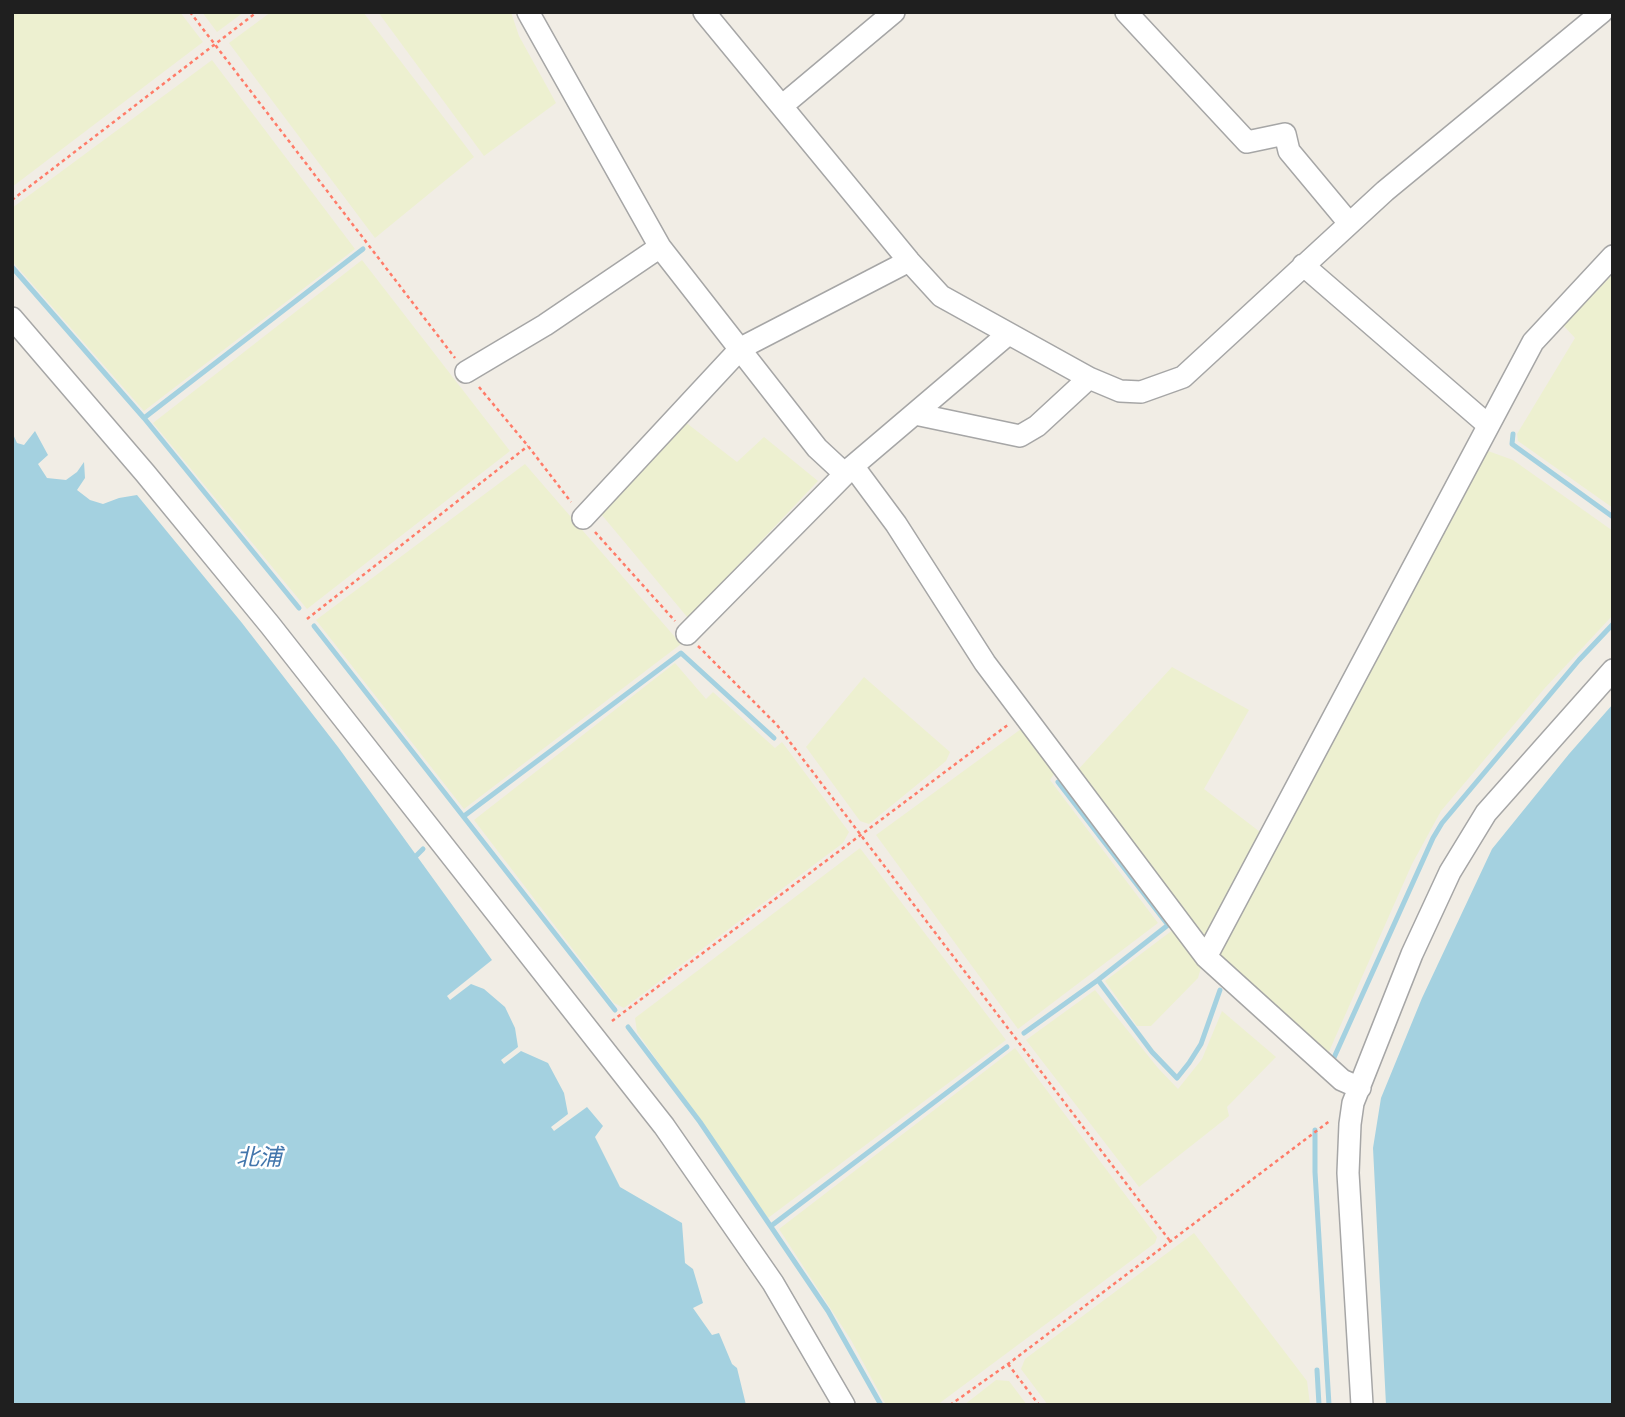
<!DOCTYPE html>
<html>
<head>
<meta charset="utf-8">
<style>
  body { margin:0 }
  #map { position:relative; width:1625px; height:1417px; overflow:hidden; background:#f1ede5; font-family:"Exo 2",sans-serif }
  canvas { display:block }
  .frame { position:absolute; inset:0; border:14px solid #1f1f1f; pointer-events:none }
</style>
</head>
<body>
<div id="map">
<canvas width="1625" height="1417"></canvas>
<div class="frame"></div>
</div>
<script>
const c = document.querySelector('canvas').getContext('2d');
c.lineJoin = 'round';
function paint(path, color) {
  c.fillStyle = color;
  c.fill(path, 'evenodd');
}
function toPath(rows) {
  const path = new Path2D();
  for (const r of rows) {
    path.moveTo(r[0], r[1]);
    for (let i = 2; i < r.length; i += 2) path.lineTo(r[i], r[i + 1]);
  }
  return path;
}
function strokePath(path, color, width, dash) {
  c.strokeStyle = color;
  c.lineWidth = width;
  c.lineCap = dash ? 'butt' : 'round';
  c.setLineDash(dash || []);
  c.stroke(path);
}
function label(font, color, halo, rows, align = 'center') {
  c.font = font + ' "Exo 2","Noto Sans JP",sans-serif';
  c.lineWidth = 5;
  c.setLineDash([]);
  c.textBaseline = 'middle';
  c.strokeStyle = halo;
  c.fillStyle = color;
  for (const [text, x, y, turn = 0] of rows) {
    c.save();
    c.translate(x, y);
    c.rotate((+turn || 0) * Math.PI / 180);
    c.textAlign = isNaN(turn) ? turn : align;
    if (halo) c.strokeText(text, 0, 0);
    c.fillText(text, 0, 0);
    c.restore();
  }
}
paint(toPath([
  [12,12,180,12,203,42,12,187],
  [202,12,244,12,217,32],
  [271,12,363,12,474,157,375,238,229,43],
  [378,12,511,12,519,36,556,103,484,156],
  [212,60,355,249,144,411,12,261,12,208],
  [362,260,510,451,307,609,153,423],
  [1613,274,1613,508,1518,441,1517,434,1575,338,1563,325],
  [680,418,737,462,764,437,818,481,688,618,601,514],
  [1488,451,1513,460,1613,531,1613,615,1544,689,1441,811,1412,864,1327,1056,1217,958,1274,841,1280,843,1407,585,1451,503],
  [525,464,681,644,464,809,316,620],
  [675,663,706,699,713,692,775,748,782,742,849,832,843,843,624,1008,614,1003,474,820],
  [1172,667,1249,710,1204,789,1264,835,1207,938,1075,773],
  [864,677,950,752,946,761,869,824,860,821,806,747],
  [1021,729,1054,774,1050,780,1158,923,1018,1029,876,835],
  [860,848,1006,1040,768,1218,637,1032,635,1018],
  [1174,929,1202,964,1198,978,1151,1026,1137,1026,1105,981],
  [1095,990,1158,1068,1178,1089,1202,1059,1222,1011,1276,1057,1227,1107,1229,1116,1139,1187,1026,1040],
  [1015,1048,1157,1237,1155,1243,937,1405,886,1405,851,1340,779,1229],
  [1194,1233,1307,1381,1310,1405,1048,1405,1021,1369,1025,1359],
  [996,1380,1009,1381,1027,1405,964,1405]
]), '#edf0d0');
paint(toPath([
  [35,431,48,455,38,464,47,478,66,480,77,472,84,462,85,478,77,490,90,500,103,504,119,498,137,495,242,623,338,747,492,960,447,996,450,1000,471,984,484,989,505,1007,515,1028,518,1047,501,1060,504,1064,521,1051,548,1063,564,1093,568,1114,551,1127,554,1131,587,1107,603,1126,595,1137,620,1187,682,1223,685,1263,693,1269,703,1303,693,1308,712,1335,719,1333,732,1364,737,1368,746,1405,12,1405,12,432,17,443,24,445],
  [1613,704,1613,1405,1386,1405,1373,1148,1381,1098,1422,998,1492,849,1569,754]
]), '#a4d1e0');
strokePath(toPath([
  [12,267,144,418,299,608],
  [144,418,363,249],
  [1513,434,1512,444,1613,517],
  [314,626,615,1010],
  [464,816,681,653,774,738],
  [413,859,423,849],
  [1098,980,1152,1052,1177,1078,1189,1063,1201,1044,1220,990],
  [628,1027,700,1122,828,1311,881,1405],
  [1024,1033,1098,980,1168,925,1058,782],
  [1332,1062,1433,838,1442,823,1579,660,1613,624],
  [1315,1130,1315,1172,1329,1405],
  [771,1226,1007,1047],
  [1317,1370,1319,1405]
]), '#a4d1e0', 5);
const minor = toPath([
  [528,12,660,247,817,448,845,474],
  [704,12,909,261,941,296,1089,378,1120,391,1141,392,1183,377,1385,191,1602,12],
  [1126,12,1247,142,1285,134,1289,151,1349,223],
  [783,105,894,12],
  [1303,265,1488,425],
  [12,318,145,473,270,625,664,1126,773,1283,844,1405],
  [466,372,545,325,660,247],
  [915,414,1020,436,1037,426,1089,378],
  [853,466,896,524,985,663,1206,957,1342,1080,1360,1088],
  [583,518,741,348,909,261],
  [687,634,853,466,1007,335],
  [1206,957,1533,342,1613,256],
  [1362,1405,1348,1173,1350,1124,1353,1103,1412,954,1450,872,1486,813,1613,670]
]);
strokePath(minor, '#a6a6a6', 24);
strokePath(toPath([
  [190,12,455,358],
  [12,200,257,12],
  [479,387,528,446,571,502],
  [595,532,675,621],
  [307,619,528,446],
  [698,646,777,725,1170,1241],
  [612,1021,1009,724],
  [1008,1364,1039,1405],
  [950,1405,1008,1364,1331,1120]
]), '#ff7b68', 2.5, [3.5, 3.5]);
strokePath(minor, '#fff', 21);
label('italic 23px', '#4376ac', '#fff', [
  ["北浦",259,1157]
]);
</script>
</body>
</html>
